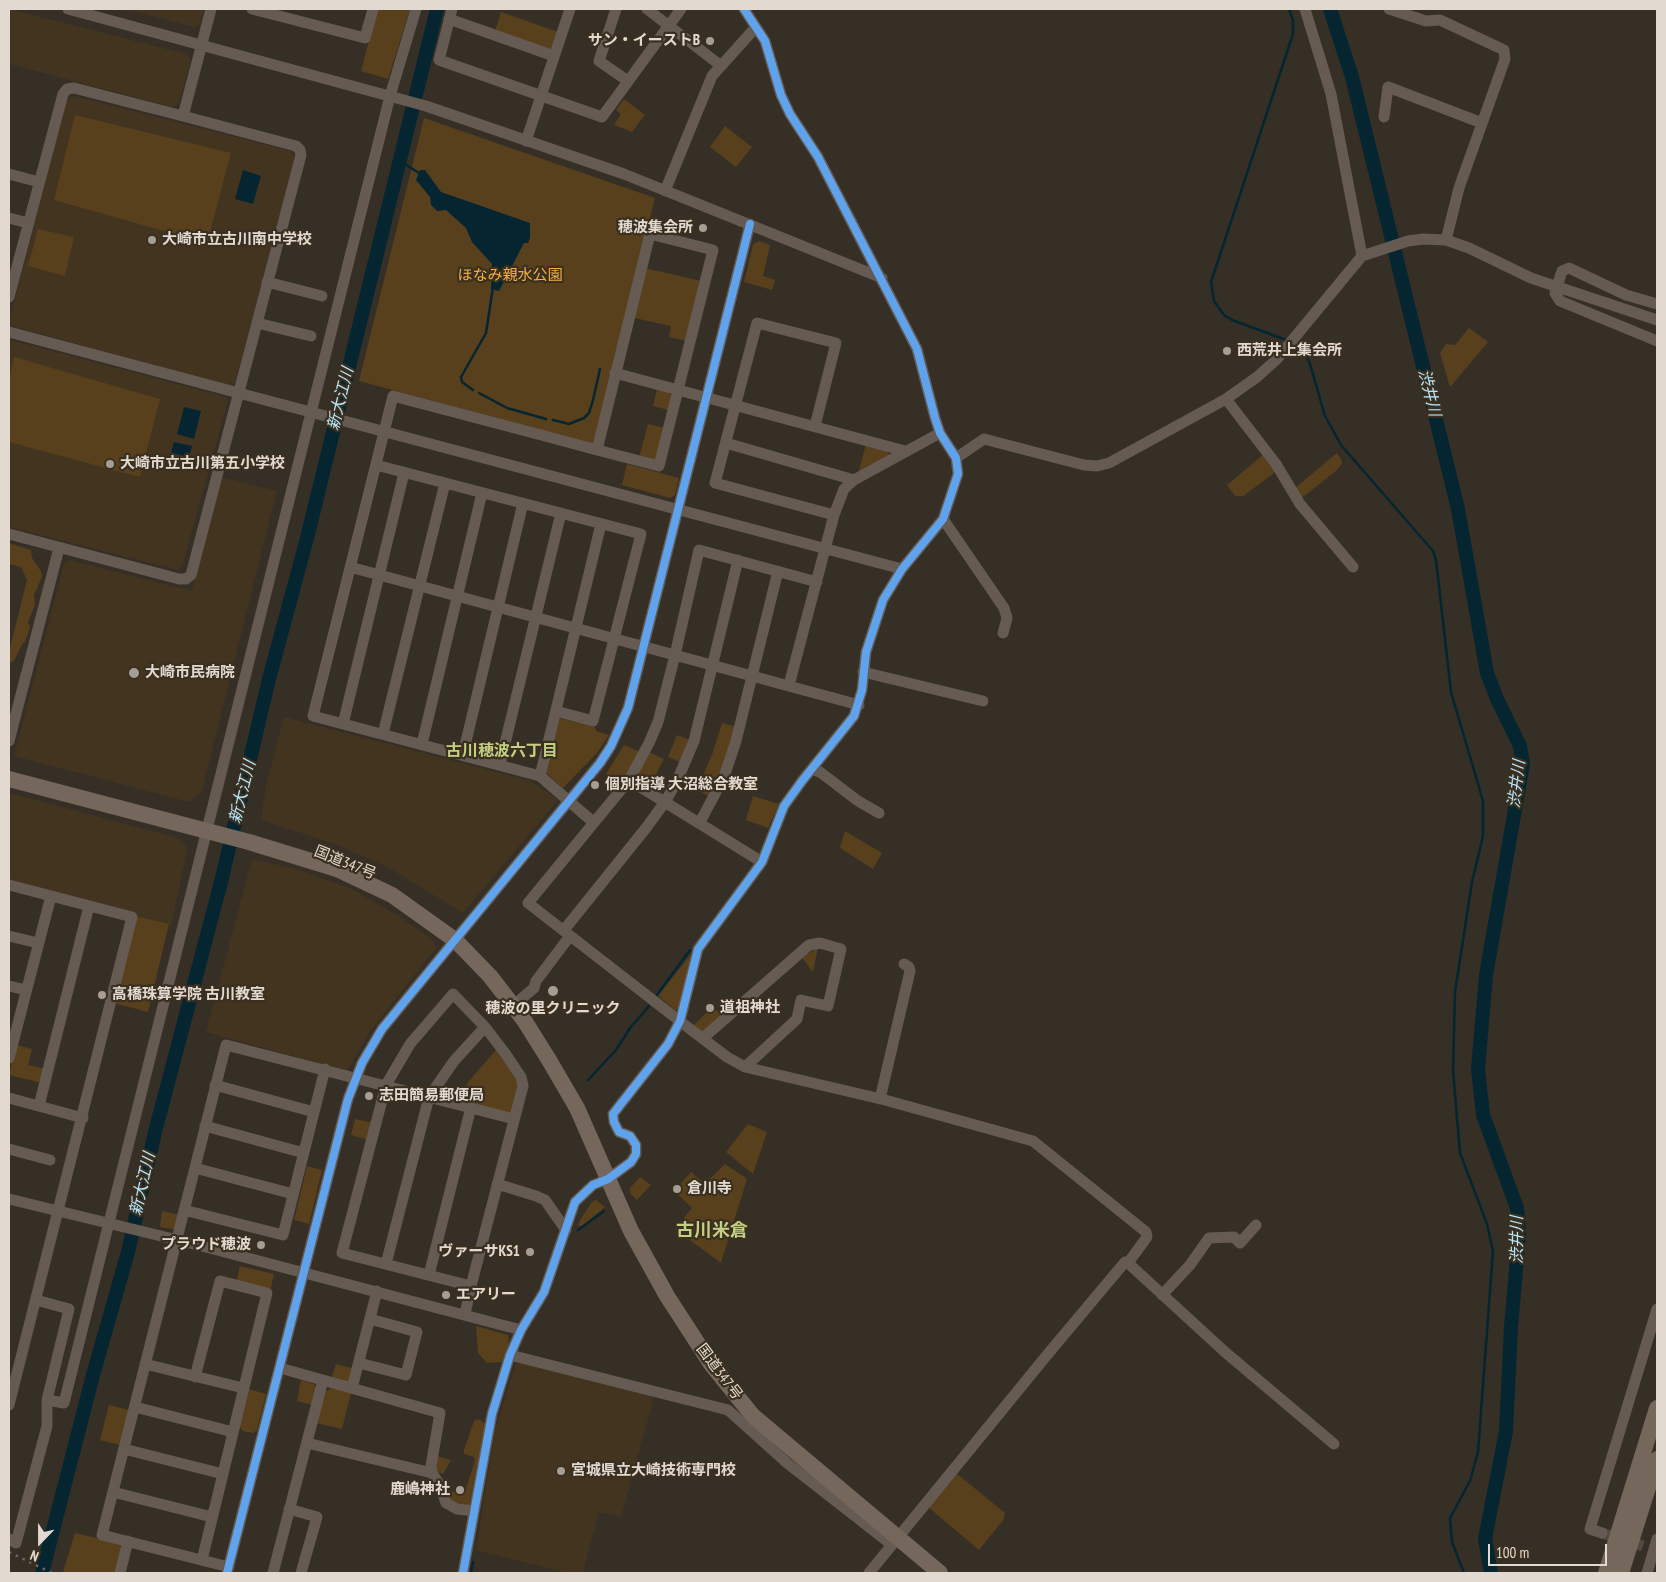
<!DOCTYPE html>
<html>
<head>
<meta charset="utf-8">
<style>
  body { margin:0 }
  #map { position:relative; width:1666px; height:1582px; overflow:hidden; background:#352f26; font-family:"PT Sans Narrow",sans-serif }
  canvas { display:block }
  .frame { position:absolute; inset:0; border:10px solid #e2dad0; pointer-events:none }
  .north { position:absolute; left:15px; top:1517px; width:50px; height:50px; -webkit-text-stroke:4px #3b3020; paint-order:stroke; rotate:202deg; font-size:14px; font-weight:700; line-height:20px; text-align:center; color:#e2dad0 }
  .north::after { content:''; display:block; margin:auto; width:18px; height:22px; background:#e2dad0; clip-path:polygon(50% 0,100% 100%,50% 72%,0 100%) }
  .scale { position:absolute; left:1488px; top:1544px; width:119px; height:22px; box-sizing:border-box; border:2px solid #e2dad0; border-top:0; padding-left:6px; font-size:15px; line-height:18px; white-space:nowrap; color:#e2dad0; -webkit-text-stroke:4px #3b3020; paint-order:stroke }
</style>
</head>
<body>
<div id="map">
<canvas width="1666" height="1582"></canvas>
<div class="frame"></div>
<div class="north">N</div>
<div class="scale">100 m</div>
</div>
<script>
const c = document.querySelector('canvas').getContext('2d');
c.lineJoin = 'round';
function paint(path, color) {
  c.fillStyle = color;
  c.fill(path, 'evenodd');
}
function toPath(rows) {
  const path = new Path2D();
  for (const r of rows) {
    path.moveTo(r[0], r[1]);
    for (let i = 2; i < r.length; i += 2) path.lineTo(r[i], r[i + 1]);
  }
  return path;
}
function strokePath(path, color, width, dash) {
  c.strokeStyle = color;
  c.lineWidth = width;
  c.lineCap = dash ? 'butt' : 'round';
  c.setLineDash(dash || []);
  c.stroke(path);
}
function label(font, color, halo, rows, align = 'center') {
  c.font = font + ' "PT Sans Narrow","Noto Sans JP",sans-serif';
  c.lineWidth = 4.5;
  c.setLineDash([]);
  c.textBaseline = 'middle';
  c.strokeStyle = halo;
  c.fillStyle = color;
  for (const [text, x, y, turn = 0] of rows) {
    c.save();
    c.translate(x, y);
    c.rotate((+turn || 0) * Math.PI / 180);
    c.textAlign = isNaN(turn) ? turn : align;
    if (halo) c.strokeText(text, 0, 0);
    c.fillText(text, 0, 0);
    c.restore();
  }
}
paint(toPath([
  [9,9,186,54,191,60,179,103,173,107,9,64],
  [126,9,204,9,200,24,194,27],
  [74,96,291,151,295,157,235,383,230,386,12,326,9,322,67,99],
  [10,340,226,397,228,401,182,567,178,570,9,527],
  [221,477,277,491,202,791,189,802,14,756,64,564,70,560,192,591],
  [284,717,531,781,558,800,463,913,389,868,335,844,261,820,266,785],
  [9,793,178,838,185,844,187,851,171,926,9,881],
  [252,859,293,868,350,888,399,916,433,940,436,948,370,1031,347,1071,206,1032],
  [517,1360,655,1394,621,1517,599,1512,583,1573,569,1573,476,1550,495,1430]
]), '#433420');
paint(toPath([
  [377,9,410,9,388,79,361,71],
  [501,12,558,32,551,51,495,31],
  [624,99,645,115,632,132,614,125,621,114,616,110],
  [75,115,231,153,207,243,54,200],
  [424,118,655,198,594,444,359,381],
  [725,126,752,147,736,167,710,147],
  [38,229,74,237,65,276,28,266],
  [759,241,770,245,763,276,775,280,772,290,744,282,753,244],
  [645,268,701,281,687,341,669,337,671,326,634,318],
  [1469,328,1488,342,1450,387,1440,353,1446,344,1455,345],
  [14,357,160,399,140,477,9,442,9,380],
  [657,389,669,392,672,398,668,410,653,406],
  [648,424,665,428,657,459,652,461,639,458],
  [866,444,888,450,889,457,858,474],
  [1337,453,1341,459,1342,464,1337,470,1303,497,1297,495,1295,488],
  [1264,454,1275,470,1273,474,1243,496,1235,496,1227,485],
  [627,464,679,478,675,495,670,498,622,485],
  [9,543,31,550,32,558,41,571,42,577,34,595,35,605,28,622,30,627,25,642,22,644,14,661,9,663,9,652,27,580,21,567,9,564],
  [558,718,595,727,596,731,609,735,597,753,563,788,545,772],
  [722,723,737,727,733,742,710,797,697,790,713,752],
  [677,735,690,740,682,763,668,757],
  [624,745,641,752,620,784,606,774],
  [649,752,664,759,649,787,637,781,636,775],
  [753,796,779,804,768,828,746,820],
  [845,831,882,853,873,869,840,848],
  [135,916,169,924,148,1012,114,1003],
  [818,947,813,972,802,958],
  [691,954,679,1009,675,1010,658,996],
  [713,1006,722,1017,703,1033,693,1026],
  [16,1045,32,1049,28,1065,46,1069,42,1083,9,1075],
  [497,1049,519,1085,515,1111,508,1115,458,1102,468,1082],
  [355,1119,373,1123,368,1140,351,1135],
  [748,1124,767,1132,753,1174,726,1152],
  [725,1164,747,1179,721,1263,675,1229,692,1208,674,1191,691,1172,705,1184],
  [307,1166,322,1170,309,1224,294,1220],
  [640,1177,651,1185,637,1200,630,1193,630,1188],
  [596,1200,605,1207,581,1227,578,1225,582,1217,592,1202],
  [162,1211,180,1215,177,1227,173,1229,160,1227],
  [240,1266,274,1274,270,1292,236,1283],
  [476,1326,508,1335,509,1342,502,1362,487,1363,478,1353],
  [336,1364,355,1369,351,1383,331,1380],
  [301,1380,314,1384,317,1389,313,1405,297,1401],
  [331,1388,351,1393,342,1429,316,1423,323,1393],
  [249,1389,266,1394,257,1430,253,1433,243,1431,239,1426],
  [109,1405,129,1410,120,1445,100,1440],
  [479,1419,485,1424,469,1507,451,1501,448,1493,452,1491,462,1494,465,1492,475,1460,474,1457,464,1454,464,1450,474,1421],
  [437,1456,451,1460,443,1474,436,1472],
  [956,1473,1005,1513,1004,1519,979,1550,928,1507],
  [75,1533,118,1543,123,1549,117,1573,63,1572]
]), '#58401c');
paint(toPath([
  [243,170,261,176,253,204,235,199],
  [420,170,425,170,441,192,530,223,530,238,528,243,524,243,499,291,491,289,492,264,472,242,466,228,446,210,437,211,431,205,430,197,416,180],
  [184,407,201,411,194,439,177,434],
  [174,442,192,446,189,457,171,453]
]), '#052630');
strokePath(toPath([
  [400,161,419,173],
  [1289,341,1232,320,1224,315,1214,301,1211,282,1293,34,1293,20,1289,9],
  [1294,344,1306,355,1310,364,1325,416,1341,445,1433,551,1436,560,1451,692,1483,801,1483,836,1472,882,1455,992,1453,1070,1460,1153,1487,1224,1493,1251,1478,1452,1470,1481,1450,1518,1452,1542,1464,1573],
  [473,390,462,382,461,377,486,333,493,287],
  [479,393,507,408,546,419],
  [553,420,569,424,584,418,589,413,593,400,600,369],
  [657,995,690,950],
  [588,1080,616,1050,630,1028,649,1006],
  [578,1230,604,1211],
  [471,1573,473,1562]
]), '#052630', 2.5);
strokePath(toPath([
  [1330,9,1352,77,1458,509,1487,673,1497,699,1520,746,1523,764,1486,975,1478,1069,1483,1115,1517,1208,1519,1235,1511,1327,1506,1431,1485,1539,1491,1573],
  [42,1573,93,1375,128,1252,155,1132,221,882,269,679,307,538,437,9]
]), '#052630', 14);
strokePath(toPath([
  [1602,1533,1643,1546]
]), '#4f4940', 11, [11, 5.5]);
strokePath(toPath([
  [68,9,426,106,624,174,882,278],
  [252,9,365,38,373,9],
  [452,9,439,60,602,117,681,9],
  [616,9,599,61,628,81],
  [647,9,720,65],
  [1305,9,1331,94,1362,256],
  [1389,9,1426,21,1440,20,1504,50,1505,59,1459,188,1446,240],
  [449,19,554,56],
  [183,116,211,9],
  [1384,117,1388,87,1482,123],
  [526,141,570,9],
  [9,174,39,182],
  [665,191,712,76,756,27],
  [9,218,28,223],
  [267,282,322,296],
  [9,297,63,94,67,89,74,88,183,116,296,146,300,150,301,155,191,575,186,579,179,579,9,534],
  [1657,304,1626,295,1569,268,1562,271,1555,293,1560,301,1657,341],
  [257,323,311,336],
  [9,332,902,569],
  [615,373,905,451],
  [1226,399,1276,464,1300,504,1353,567],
  [815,426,836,343,757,323,715,483,834,515],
  [726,443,854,480],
  [956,458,984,439,1084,465,1097,466,1109,463,1226,399,1257,377,1276,360,1362,256,1408,241,1423,239,1446,240,1469,248,1531,278,1657,320],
  [376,465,641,534,593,721,556,711],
  [943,519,1004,608,1007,618,1003,633],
  [350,567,859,705],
  [817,582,699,550,675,655,658,722,649,743,629,780,528,903,690,1029,727,1057,745,1067,885,1100,1033,1141,1146,1232,1147,1237,1128,1263,1225,1352,1334,1444],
  [863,672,983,701],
  [789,685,834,515,844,489,854,480,940,433],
  [343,724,404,473],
  [383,734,445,483],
  [9,741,59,548],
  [422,744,482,493],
  [463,754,523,503],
  [500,764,561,513],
  [812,769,820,772,858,801,879,813],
  [540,776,601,524],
  [629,780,762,862],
  [593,822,540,776,313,716,393,396,545,436,597,450,659,466,713,250,650,234,597,450],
  [700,822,724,777,736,741,778,571],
  [9,885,132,917,9,1405],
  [564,930,646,828,665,802,677,781,694,741,738,560],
  [9,936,38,943],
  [9,986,26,990],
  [453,994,485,1027,505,1053,521,1077,523,1086,471,1286,342,1253,386,1085,410,1044,453,994],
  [521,999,534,988,536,981,570,936],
  [703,1038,809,945,820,943,841,949,828,1006,801,1000,797,1019,745,1067],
  [9,1058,51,896],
  [215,1085,314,1112],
  [9,1098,83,1118],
  [880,1099,910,971,909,967,904,964],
  [39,1106,89,906],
  [205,1126,304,1153],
  [9,1149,50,1160],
  [195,1168,293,1194],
  [497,1184,536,1196,545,1200,566,1230],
  [9,1199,202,1246,521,1330],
  [184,1210,283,1235,325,1069],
  [386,1264,429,1097,454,1061,485,1027],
  [429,1275,471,1107],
  [1162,1295,1190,1265,1209,1238,1234,1237,1240,1243,1256,1225],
  [465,1314,471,1286],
  [510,1355,728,1410,787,1463,892,1545],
  [359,1363,406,1375,417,1332,370,1319],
  [145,1364,243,1388],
  [280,1368,440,1413,431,1466,432,1473,440,1485,446,1503,457,1509,474,1511],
  [195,1377,220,1281,267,1293,202,1560],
  [352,1388,377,1291],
  [47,1400,64,1403,390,96,416,9],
  [135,1407,233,1432],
  [307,1443,432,1473],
  [124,1449,223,1474],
  [113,1492,212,1517],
  [289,1509,317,1517,301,1573],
  [1602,1533,1590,1529,1657,1309],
  [9,1539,16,1543,47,1426,47,1400,69,1309,36,1300],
  [229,1567,102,1535,226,1045,514,1119],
  [120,1573,128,1541],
  [227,1573,348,1099,362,1063,382,1029,600,763,611,746,628,708,750,224],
  [273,1573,323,1380],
  [463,1573,492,1414,510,1355,521,1330,544,1292,575,1202,593,1185,608,1179,631,1162,636,1154,636,1145,630,1136,619,1132,614,1122,613,1114,668,1044,680,1021,698,949,762,862,784,806,802,781,854,716,862,690,866,652,883,600,902,569,943,519,958,474,956,458,940,433,935,418,917,349,818,157,790,114,781,95,765,41,744,9],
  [869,1573,1047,1355,1125,1262,1128,1263],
  [1647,1573,1657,1539]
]), '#655b53', 11);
strokePath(toPath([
  [9,779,249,842,337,869,392,895,455,940,490,976,524,1020,549,1060,577,1108,631,1231,667,1296,711,1364,753,1416,940,1573],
  [1606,1573,1657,1408],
  [1621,1573,1657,1459]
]), '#75675c', 16);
strokePath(toPath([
  [9,1552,52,1573]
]), '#6d665f', 2.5, [2.5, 5]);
strokePath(toPath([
  [227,1573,348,1099,362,1063,382,1029,600,763,611,746,628,708,750,224],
  [463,1573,492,1414,510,1355,521,1330,544,1292,575,1202,593,1185,608,1179,631,1162,636,1154,636,1145,630,1136,619,1132,614,1122,613,1114,668,1044,680,1021,698,949,762,862,784,806,802,781,854,716,862,690,866,652,883,600,902,569,943,519,958,474,956,458,940,433,935,418,917,349,818,157,790,114,781,95,765,41,744,9]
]), '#60a3ed', 8);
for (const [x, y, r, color] of [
  [710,41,5,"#a59e94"],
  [703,228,5,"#a59e94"],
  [152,240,5,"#a59e94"],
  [1227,351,5,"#a59e94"],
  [110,464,5,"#a59e94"],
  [134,673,6,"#a59e94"],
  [595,785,5,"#a59e94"],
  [553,991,6,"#a59e94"],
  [102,995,5,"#a59e94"],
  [710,1008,5,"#a59e94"],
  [369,1096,5,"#a59e94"],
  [677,1189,5,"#a59e94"],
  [261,1245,5,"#a59e94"],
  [530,1252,5,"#a59e94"],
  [446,1295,5,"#a59e94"],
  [561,1471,5,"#a59e94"],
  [460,1490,5,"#a59e94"]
]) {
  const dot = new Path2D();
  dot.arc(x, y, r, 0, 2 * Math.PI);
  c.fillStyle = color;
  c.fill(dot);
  strokePath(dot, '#3b3020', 2);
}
label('bold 15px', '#e2dad0', '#3b3020', [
  ["サン・イーストB",700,41,"right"],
  ["穂波集会所",693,228,"right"],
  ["大崎市立古川南中学校",162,240],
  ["西荒井上集会所",1237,351],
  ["大崎市立古川第五小学校",120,464],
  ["大崎市民病院",145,673],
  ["個別指導 大沼総合教室",605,785],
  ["高橋珠算学院 古川教室",112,995],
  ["道祖神社",720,1008],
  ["穂波の里クリニック",553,1009,"center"],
  ["志田簡易郵便局",379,1096],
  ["倉川寺",687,1189],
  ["プラウド穂波",251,1245,"right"],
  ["ヴァーサKS1",520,1252,"right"],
  ["エアリー",456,1295],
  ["宮城県立大崎技術専門校",571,1471],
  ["鹿嶋神社",450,1490,"right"]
], 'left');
label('15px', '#f6b040', '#3b3020', [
  ["ほなみ親水公園",510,276]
]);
label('15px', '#e2dad0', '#3b3020', [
  ["国道347号",345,863,22],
  ["国道347号",719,1372,53]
]);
label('italic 16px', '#b6e7fd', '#3b3020', [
  ["渋井川",1429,393,76],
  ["新大江川",341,399,-76],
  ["渋井川",1517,784,-83],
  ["新大江川",243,792,-76],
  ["新大江川",143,1184,-77],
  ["渋井川",1517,1240,-90]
]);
label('bold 16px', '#c3d084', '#3b3020', [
  ["古川穂波六丁目",502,751]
]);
label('bold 18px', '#c3d084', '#3b3020', [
  ["古川米倉",712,1231]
]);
</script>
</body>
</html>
